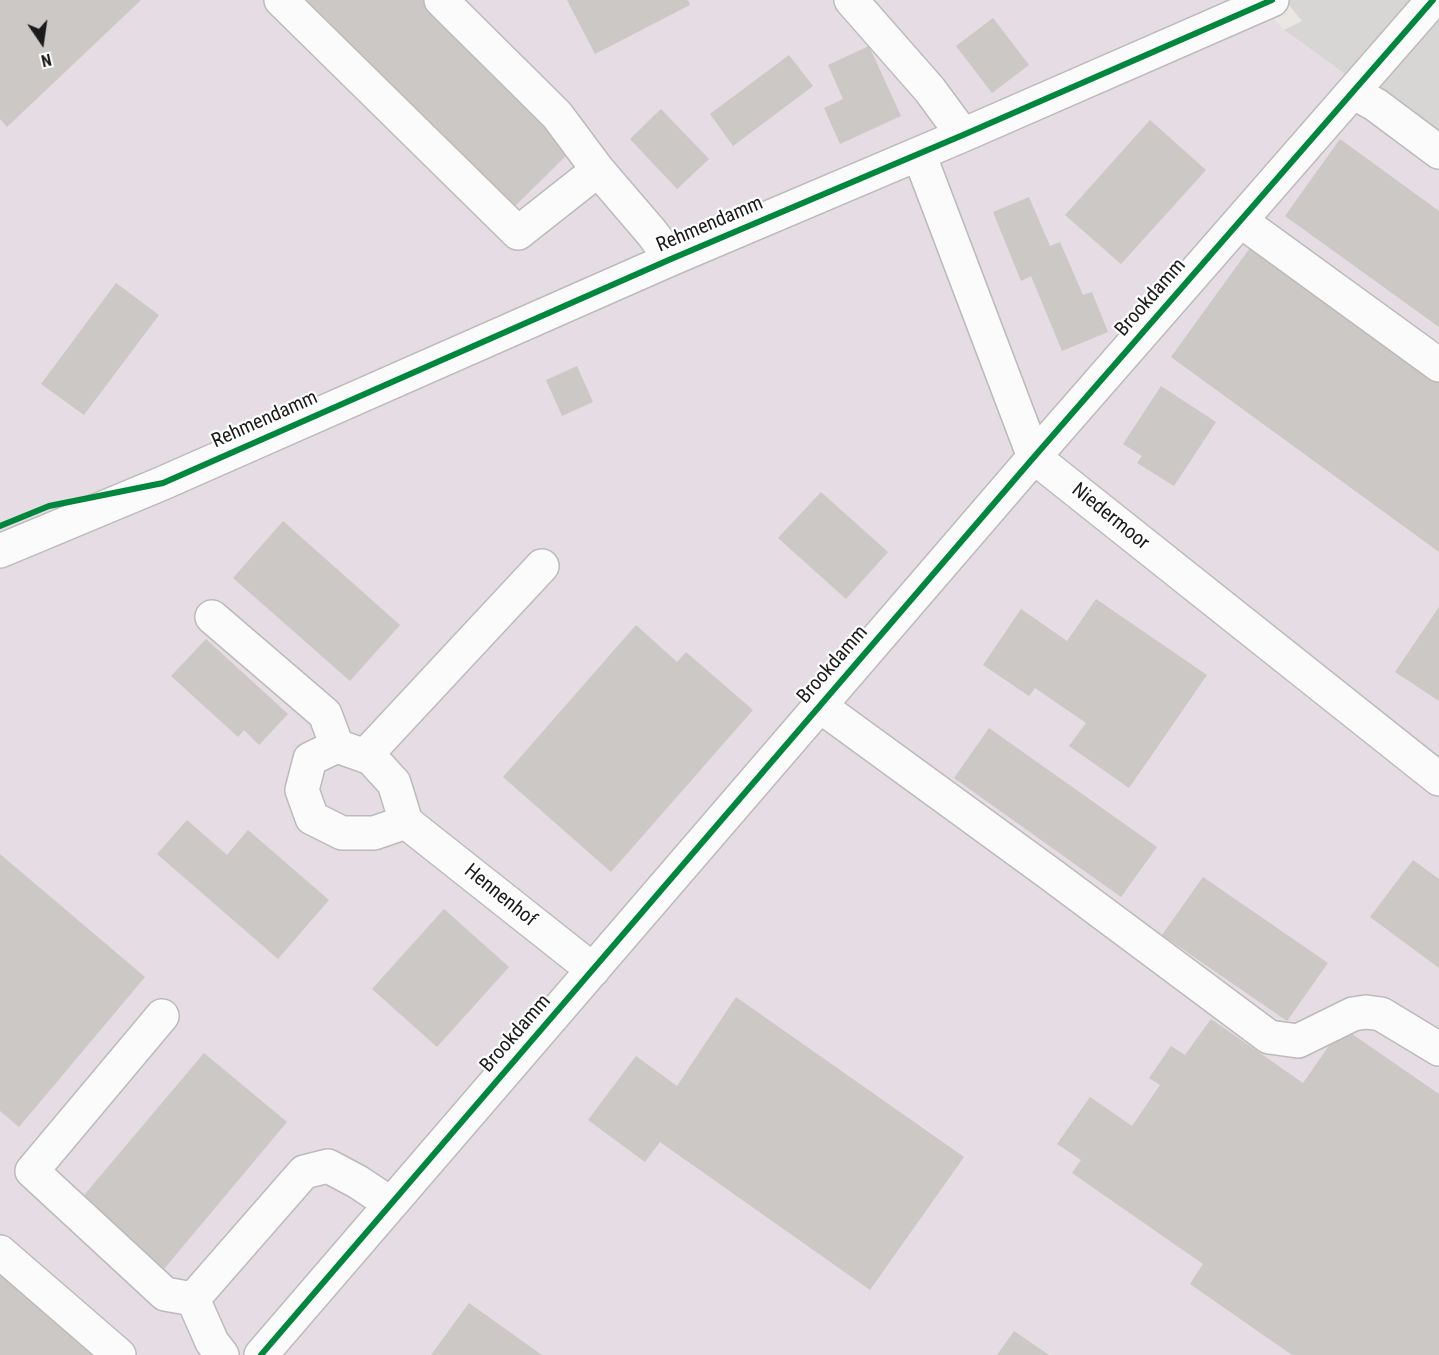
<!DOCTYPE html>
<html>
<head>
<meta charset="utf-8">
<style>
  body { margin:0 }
  #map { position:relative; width:1439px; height:1355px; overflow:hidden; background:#e9e6e3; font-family:"Roboto Condensed",sans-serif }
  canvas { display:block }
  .north { position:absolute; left:12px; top:12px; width:60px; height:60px; -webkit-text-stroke:4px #fff; paint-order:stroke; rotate:167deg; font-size:16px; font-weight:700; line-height:24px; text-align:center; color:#1b1b1b }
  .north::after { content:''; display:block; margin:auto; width:21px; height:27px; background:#1b1b1b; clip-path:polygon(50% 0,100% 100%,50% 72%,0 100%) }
</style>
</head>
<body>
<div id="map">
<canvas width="1439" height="1355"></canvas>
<div class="north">N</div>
</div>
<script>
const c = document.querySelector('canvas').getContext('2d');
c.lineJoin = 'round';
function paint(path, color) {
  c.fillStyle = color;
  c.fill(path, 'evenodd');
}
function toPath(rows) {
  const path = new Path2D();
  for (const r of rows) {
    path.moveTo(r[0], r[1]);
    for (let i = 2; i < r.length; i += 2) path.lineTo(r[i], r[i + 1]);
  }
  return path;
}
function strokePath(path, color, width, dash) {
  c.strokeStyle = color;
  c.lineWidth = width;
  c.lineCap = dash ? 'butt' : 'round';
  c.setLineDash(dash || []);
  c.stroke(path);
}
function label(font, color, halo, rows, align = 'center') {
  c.font = font + ' "Roboto Condensed",sans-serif';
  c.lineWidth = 4.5;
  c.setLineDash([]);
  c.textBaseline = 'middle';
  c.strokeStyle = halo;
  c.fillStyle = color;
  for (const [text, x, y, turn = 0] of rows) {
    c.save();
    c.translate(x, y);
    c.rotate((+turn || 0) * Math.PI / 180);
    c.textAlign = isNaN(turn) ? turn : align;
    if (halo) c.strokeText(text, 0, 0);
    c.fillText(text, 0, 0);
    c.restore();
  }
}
paint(toPath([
  [1285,0,1439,0,1439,142,1284,30,1302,21]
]), '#d8d6d5');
paint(toPath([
  [0,0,1257,0,1284,30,1439,142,1439,1355,0,1355]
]), '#e6dce4');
paint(toPath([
  [0,0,141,0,7,127,0,119],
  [303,0,427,0,574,148,511,210],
  [567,0,688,0,690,5,595,54],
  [993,18,1029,65,992,93,956,46],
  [869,46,901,116,840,144,824,108,843,99,828,65],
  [789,55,813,86,733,146,710,114],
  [661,109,709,159,677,189,630,139],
  [1150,120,1206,170,1121,264,1065,215],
  [1340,139,1439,211,1439,327,1285,216],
  [1029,197,1050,246,1060,242,1083,295,1092,292,1108,332,1062,351,1031,276,1021,281,993,212],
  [1252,245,1439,381,1439,552,1171,357],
  [116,283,159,315,84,415,41,384],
  [577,366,593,402,562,416,546,380],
  [1161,386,1216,422,1174,486,1137,463,1142,456,1123,444],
  [821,492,888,552,846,599,778,538],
  [283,521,400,625,350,681,233,578],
  [1096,599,1207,675,1129,788,1069,746,1086,723,1035,688,1029,696,983,665,1021,609,1067,641],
  [1439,607,1439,701,1395,672],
  [636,625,677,662,686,652,753,710,611,872,503,777],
  [206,639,288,714,259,745,244,730,238,737,171,676],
  [989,728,1157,847,1121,897,954,778],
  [187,820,227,855,248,830,329,900,278,959,157,854],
  [0,854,145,977,19,1127,0,1111],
  [1413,860,1439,879,1439,968,1370,917],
  [1203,877,1328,963,1287,1021,1162,935],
  [444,909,509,967,437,1047,372,989],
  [736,997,964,1157,870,1290,660,1142,645,1162,588,1120,636,1056,677,1086],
  [1211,1019,1303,1083,1342,1027,1439,1094,1439,1355,1292,1355,1190,1284,1203,1264,1072,1173,1081,1160,1057,1144,1090,1097,1132,1126,1160,1085,1149,1078,1171,1046,1185,1055],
  [204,1053,287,1122,164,1269,80,1200],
  [0,1268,102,1355,0,1355],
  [469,1303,542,1355,431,1355],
  [1014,1331,1049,1355,997,1355]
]), '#ccc8c6');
const minor = toPath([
  [281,0,518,233,598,170],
  [441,0,557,115,598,170,652,233,671,259],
  [851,0,930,90,963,135],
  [1353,92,1376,105,1439,152],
  [919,154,1034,457,1439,779],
  [1241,221,1439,365],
  [0,551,163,483,671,259,963,135,1272,0],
  [212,617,325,714,337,746],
  [820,706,1049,873,1269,1037,1298,1041,1353,1014,1366,1012,1381,1014,1439,1049],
  [365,756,542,566],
  [406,822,374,833,342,833,312,818,302,790,310,759,337,746,371,758,394,783,406,822,593,970],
  [162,1016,32,1171,165,1294,193,1299],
  [0,1252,119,1355],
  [222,1355,212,1342,193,1299,304,1172,328,1166,358,1182,391,1204],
  [261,1355,1034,457,1433,0]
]);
strokePath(minor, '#bcbbba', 36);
strokePath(minor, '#fcfbfb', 33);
strokePath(toPath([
  [0,526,49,506,163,483,671,259,963,135,1272,0],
  [261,1355,1034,457,1433,0]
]), '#00873e', 6);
label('20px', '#1b1b1b', '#fff', [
  ["Rehmendamm",710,225,-23],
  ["Brookdamm",1151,298,-49],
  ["Rehmendamm",265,420,-24],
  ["Niedermoor",1110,517,39],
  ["Brookdamm",833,665,-49],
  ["Hennenhof",500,896,39],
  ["Brookdamm",516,1034,-49]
]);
</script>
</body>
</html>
